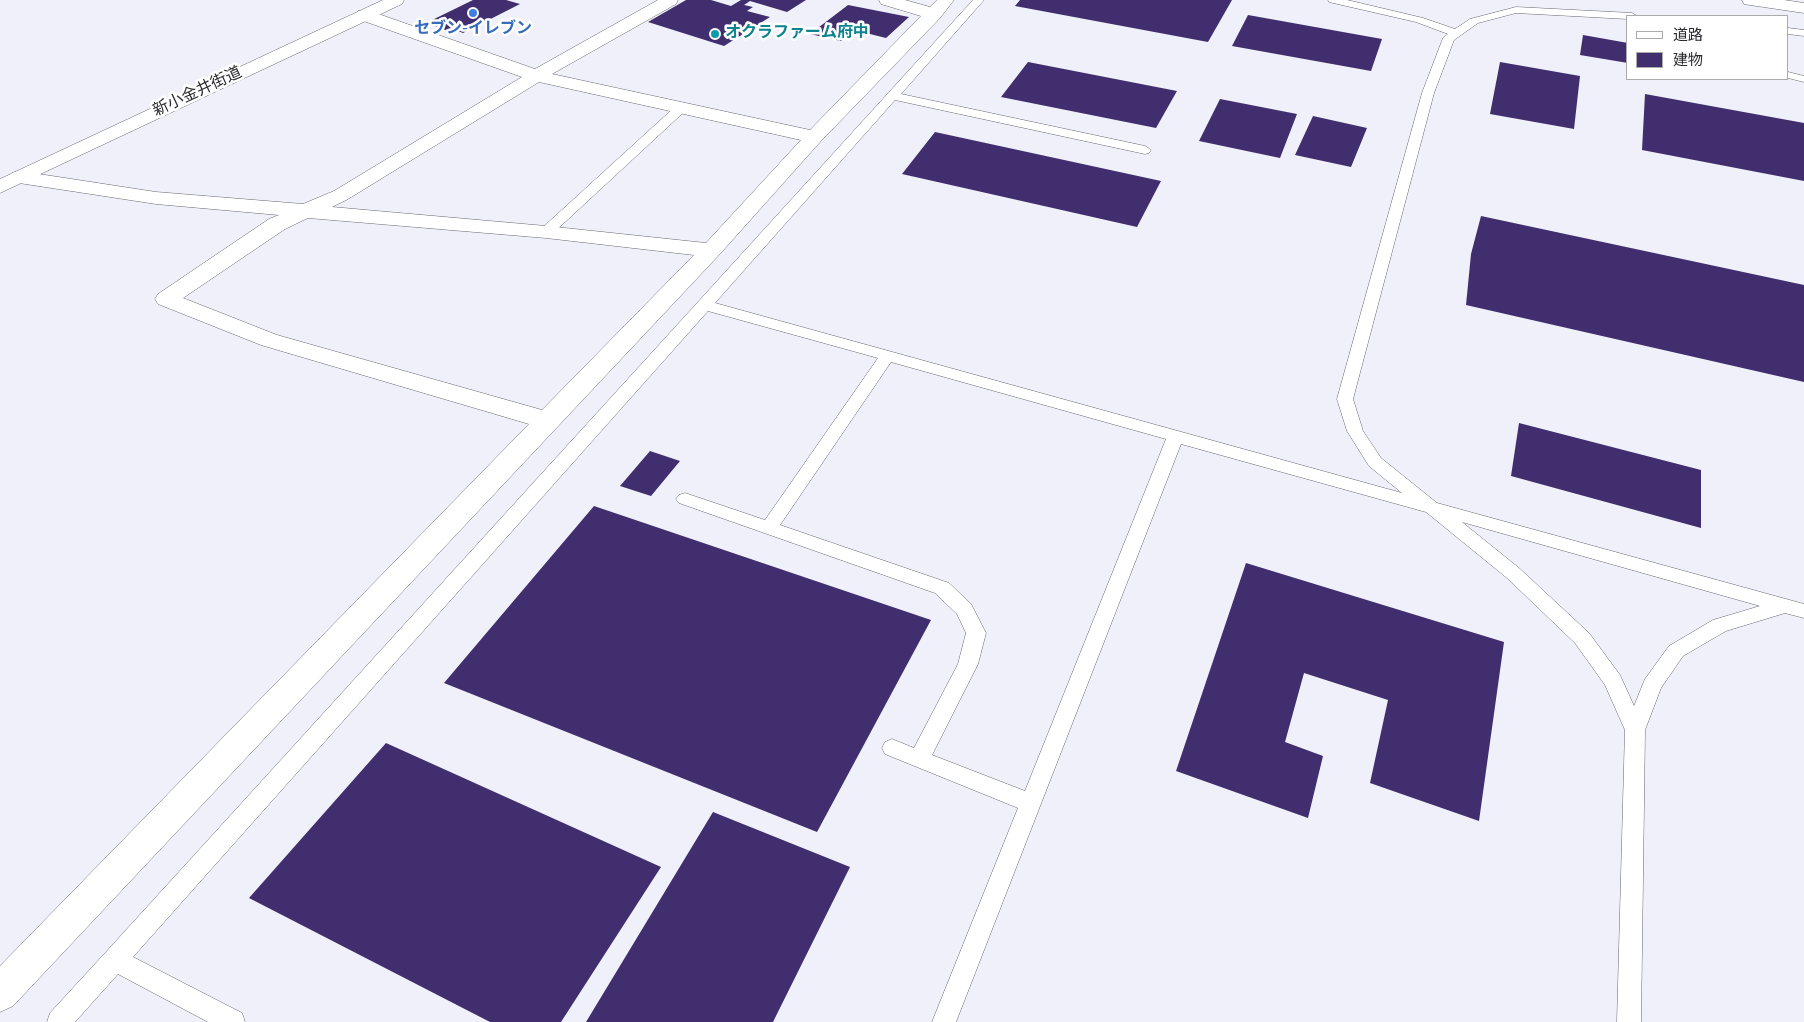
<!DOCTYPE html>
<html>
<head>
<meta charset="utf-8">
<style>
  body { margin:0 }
  #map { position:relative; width:1804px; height:1022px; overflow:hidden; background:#eff0f9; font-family:Spectral,"Noto Sans JP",serif }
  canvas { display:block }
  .legend { position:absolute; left:1626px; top:15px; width:162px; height:65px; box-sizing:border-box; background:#fff; border:1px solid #ababac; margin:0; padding:6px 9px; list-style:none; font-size:15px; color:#2c2c30 }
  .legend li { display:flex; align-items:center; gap:10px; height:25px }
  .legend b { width:25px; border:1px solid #ababac }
</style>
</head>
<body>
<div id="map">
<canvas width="1804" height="1022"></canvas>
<ul class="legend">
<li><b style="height:6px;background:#fff"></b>道路</li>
<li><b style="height:14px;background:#412e6e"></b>建物</li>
</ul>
</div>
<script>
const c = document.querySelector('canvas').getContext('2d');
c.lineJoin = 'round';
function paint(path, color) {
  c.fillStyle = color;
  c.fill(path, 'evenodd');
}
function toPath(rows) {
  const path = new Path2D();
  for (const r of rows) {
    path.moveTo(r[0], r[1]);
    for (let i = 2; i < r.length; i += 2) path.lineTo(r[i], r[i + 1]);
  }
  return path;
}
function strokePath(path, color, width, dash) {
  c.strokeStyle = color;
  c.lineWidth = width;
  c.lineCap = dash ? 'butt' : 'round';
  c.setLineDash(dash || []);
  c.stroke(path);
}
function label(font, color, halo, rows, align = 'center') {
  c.font = font + ' Spectral,"Noto Sans JP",serif';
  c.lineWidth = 5;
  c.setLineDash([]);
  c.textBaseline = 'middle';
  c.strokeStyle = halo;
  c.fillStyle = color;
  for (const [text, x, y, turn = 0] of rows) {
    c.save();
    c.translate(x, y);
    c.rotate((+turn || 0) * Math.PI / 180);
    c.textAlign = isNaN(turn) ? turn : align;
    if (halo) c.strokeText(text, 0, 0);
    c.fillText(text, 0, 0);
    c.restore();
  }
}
paint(toPath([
  [473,0,506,0,520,4,463,33,453,29,448,31,426,23],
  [686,0,711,0,731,6,741,0,806,0,787,12,750,1,744,5,753,7,747,11,770,17,724,46,648,22],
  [1020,0,1232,0,1208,42,1015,6],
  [848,5,909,17,886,38,854,30,841,41,810,34],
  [1248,15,1382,39,1371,71,1232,46],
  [1583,35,1628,43,1628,63,1580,55],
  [1028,62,1177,91,1156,128,1001,97],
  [1500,62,1580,76,1574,129,1490,114],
  [1645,94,1804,123,1804,181,1642,150],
  [1220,99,1297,114,1280,158,1199,141],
  [1313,116,1367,128,1351,167,1295,155],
  [935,132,1161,181,1137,227,902,174],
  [1481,216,1804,285,1804,382,1466,305,1471,254],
  [1519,423,1701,470,1701,528,1511,476],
  [650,451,680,461,651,496,620,486],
  [594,506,931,620,817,832,444,683],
  [1246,563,1504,642,1479,821,1370,783,1388,700,1304,673,1285,742,1323,756,1308,818,1176,771],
  [386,743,661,867,561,1022,490,1022,249,898],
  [713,812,850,867,773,1022,586,1022]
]), '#412e6e');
const service = toPath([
  [973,0,984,0,901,94,1145,146,1151,150,1149,153,1145,154,895,100,715,303,1402,493,1369,466,1347,431,1337,399,1422,93,1443,38,1448,34,1416,22,1329,2,1328,0,1347,0,1423,18,1455,29,1470,19,1516,7,1632,13,1637,16,1628,16,1628,19,1516,13,1478,23,1454,40,1434,93,1353,399,1363,431,1381,458,1437,503,1804,604,1804,618,1785,613,1726,631,1683,656,1661,688,1645,730,1641,1022,1617,1022,1625,730,1605,685,1575,643,1507,578,1426,512,1181,444,956,1022,932,1022,1018,808,885,754,882,748,885,742,892,739,914,748,958,664,966,633,957,614,935,593,679,503,676,499,679,495,685,493,765,520,878,358,708,311,133,957,242,1013,245,1022,208,1022,118,974,75,1022,47,1022,50,1013,106,952,973,0],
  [891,362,1166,439,1025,791,932,755,978,664,986,633,971,604,949,583,780,525,891,362],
  [1462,522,1760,606,1713,620,1669,646,1645,679,1634,706,1620,675,1589,633,1519,568,1462,522],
  [1788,28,1804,30,1804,36,1788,34,1788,28],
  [1788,72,1804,76,1804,82,1788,78,1788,72],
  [681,104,687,108,685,111,551,235,541,235,539,232,541,229,677,105,681,104]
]);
const minor = toPath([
  [658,0,678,0,676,4,552,74,810,130,921,16,881,4,879,0,905,0,930,7,937,0,954,0,940,18,821,141,719,255,13,1006,0,1012,0,966,529,424,261,345,158,304,155,299,158,294,269,219,279,215,156,204,19,183,12,181,9,177,12,173,19,171,156,192,303,204,334,191,522,77,358,19,356,15,358,11,370,11,535,69,658,0],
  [539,82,801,140,706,243,546,226,332,207,348,199,539,82],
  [308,218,546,238,694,255,542,410,277,335,183,298,285,229,308,218]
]);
const tertiary = toPath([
  [1742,0,1784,0,1804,3,1804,13,1750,5,1744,4,1742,0]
]);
const secondary = toPath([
  [383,0,404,0,402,4,0,193,0,179,383,0]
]);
strokePath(service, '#676770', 1);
strokePath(minor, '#676770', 1);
strokePath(tertiary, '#676770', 1);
strokePath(secondary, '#676770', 1);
paint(service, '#fff');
paint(minor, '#fff');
paint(tertiary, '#fff');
paint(secondary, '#fff');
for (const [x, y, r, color] of [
  [473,13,5,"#3f7fe0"],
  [715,34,5,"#0f9aa8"]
]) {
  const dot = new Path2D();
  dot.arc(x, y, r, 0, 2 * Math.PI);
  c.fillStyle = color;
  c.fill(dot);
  strokePath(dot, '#fff', 2);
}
label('bold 16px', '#366cbe', '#fff', [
  ["セブン-イレブン",473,30]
]);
label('bold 16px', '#0d838f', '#fff', [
  ["オクラファーム府中",725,34]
], 'left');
label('16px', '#2c2c30', '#fff', [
  ["新小金井街道",198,93,-25]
]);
</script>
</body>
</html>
